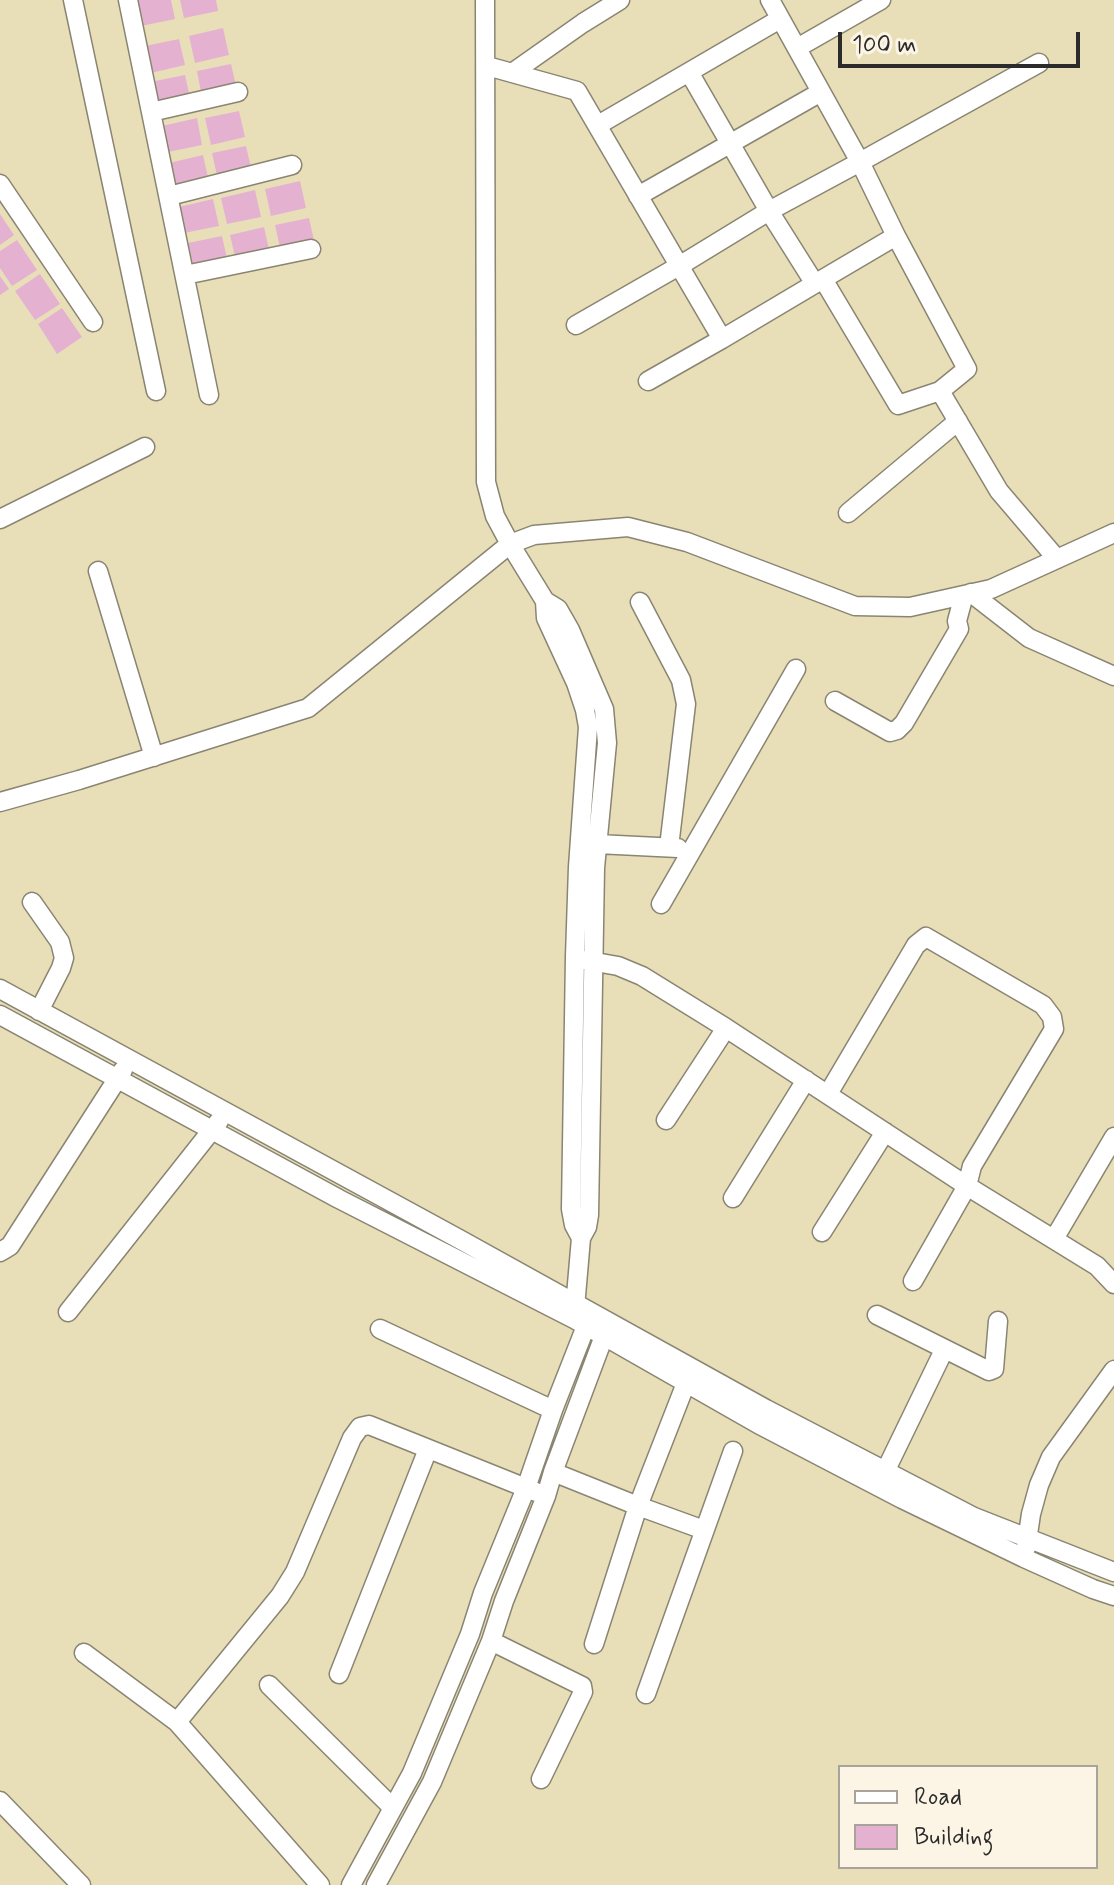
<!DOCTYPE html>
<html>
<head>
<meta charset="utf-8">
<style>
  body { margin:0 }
  #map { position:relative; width:1114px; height:1885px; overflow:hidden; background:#e8dfb9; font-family:Mynerve,sans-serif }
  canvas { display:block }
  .legend { position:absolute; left:838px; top:1765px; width:260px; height:104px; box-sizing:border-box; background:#fcf5e5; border:2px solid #a8a49b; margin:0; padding:10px 14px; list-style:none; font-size:24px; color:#2b2b2b }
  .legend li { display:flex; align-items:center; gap:16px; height:40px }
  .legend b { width:40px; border:2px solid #a8a49b }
  .scale { position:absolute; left:838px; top:32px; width:242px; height:36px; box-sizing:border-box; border:4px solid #2b2b2b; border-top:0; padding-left:10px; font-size:24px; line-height:28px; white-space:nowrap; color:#2b2b2b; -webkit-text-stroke:6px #fcf5e5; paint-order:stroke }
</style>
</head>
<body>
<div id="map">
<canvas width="1114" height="1885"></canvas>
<ul class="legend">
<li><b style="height:10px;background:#fff"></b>Road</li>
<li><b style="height:22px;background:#e5b1d1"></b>Building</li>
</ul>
<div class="scale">100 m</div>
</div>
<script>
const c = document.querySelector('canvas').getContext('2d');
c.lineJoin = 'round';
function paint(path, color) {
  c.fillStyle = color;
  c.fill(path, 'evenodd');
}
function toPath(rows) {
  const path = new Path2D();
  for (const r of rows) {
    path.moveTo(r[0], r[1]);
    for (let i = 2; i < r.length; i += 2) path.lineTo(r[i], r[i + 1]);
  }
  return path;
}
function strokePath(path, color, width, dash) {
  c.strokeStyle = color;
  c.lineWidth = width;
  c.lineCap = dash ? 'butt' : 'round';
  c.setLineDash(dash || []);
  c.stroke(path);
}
paint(toPath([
  [135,0,171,0,175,19,141,26],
  [180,0,216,0,218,11,184,18],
  [223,28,229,55,195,63,189,36],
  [179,39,185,65,151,73,145,46],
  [231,64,237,90,202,98,197,71],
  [185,75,191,102,156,109,150,82],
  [239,111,245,137,211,145,205,118],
  [197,118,202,145,168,152,162,126],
  [246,146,252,172,218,180,212,153],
  [203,155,209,182,175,189,169,163],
  [300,181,306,208,271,216,265,189],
  [255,190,261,217,227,224,221,198],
  [213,199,219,226,184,233,179,207],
  [0,214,14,235,0,245],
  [309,218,315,245,281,252,275,225],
  [264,227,270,254,236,261,230,235],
  [222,236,228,263,194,270,188,243],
  [17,240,37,270,12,286,0,268,0,251],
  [40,274,60,304,35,320,15,291],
  [0,276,9,289,0,295],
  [62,308,82,337,57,354,38,324]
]), '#e5b1d1');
const minor = toPath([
  [73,0,156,391],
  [128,0,209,395],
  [485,0,486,482,495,516,510,544,545,601,558,609,570,630,604,709,607,743,595,868,589,1215,587,1227,581,1238,574,1319],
  [770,0,860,162,1039,63],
  [797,48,881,0],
  [487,66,577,91,722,339,823,279,898,405,940,391,999,491,1057,559],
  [689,72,769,211,860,162,896,236,967,369,940,391],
  [512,73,583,23,620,0],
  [151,112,238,92],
  [598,125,780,19],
  [0,184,93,322],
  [169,196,292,165],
  [638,196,821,92],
  [185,275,311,249],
  [823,279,896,236],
  [576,325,679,266,769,211,815,284],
  [648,381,722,339],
  [848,513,958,421],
  [0,519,145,447],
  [98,571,154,757],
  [971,593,1029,638,1114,676],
  [545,601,546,618,576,683,585,710,588,727,578,867,575,956,571,1209,574,1225,581,1238],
  [640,602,681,680,686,704,669,847],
  [835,701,890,732,897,730,904,723,959,629,957,621,964,595],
  [0,802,79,780,308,708,510,544,534,535,628,527,687,542,855,606,910,607,991,589,1114,533],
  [597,844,678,848],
  [32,902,60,942,64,958,61,968,39,1011],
  [661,904,796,669],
  [584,960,618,966,642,976,726,1028,967,1186,1097,1266,1114,1284],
  [0,989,459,1239,766,1409,974,1517,1114,1572],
  [0,1015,339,1199,574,1319,758,1424,902,1499,1024,1558,1093,1589,1114,1596],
  [828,1094,916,945,926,937,1043,1005,1052,1017,1054,1029,972,1166,967,1186,913,1281],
  [666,1120,726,1028],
  [733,1198,806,1080],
  [822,1232,885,1132],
  [1054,1239,1114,1137],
  [0,1252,10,1246,123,1070],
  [68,1312,219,1121],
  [877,1315,989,1371,994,1369,998,1321],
  [380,1329,553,1410],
  [553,1472,638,1506,704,1530],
  [881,1480,944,1350],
  [1026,1548,1031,1514,1039,1485,1051,1457,1114,1370],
  [491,1641,582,1686,583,1692,541,1779],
  [594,1644,638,1506,686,1383],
  [84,1653,177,1722,320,1885],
  [339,1674,428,1449],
  [269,1685,393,1808],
  [646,1694,733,1451],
  [177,1722,280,1596,295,1572,352,1438,360,1427,369,1425,536,1492],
  [0,1801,81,1885],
  [351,1885,412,1773,470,1634,483,1593,526,1488,553,1410,586,1326],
  [376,1885,432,1782,491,1641,504,1601,546,1496,553,1472,604,1336]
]);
strokePath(minor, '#8a8572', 21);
strokePath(minor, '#fff', 18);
</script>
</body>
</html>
